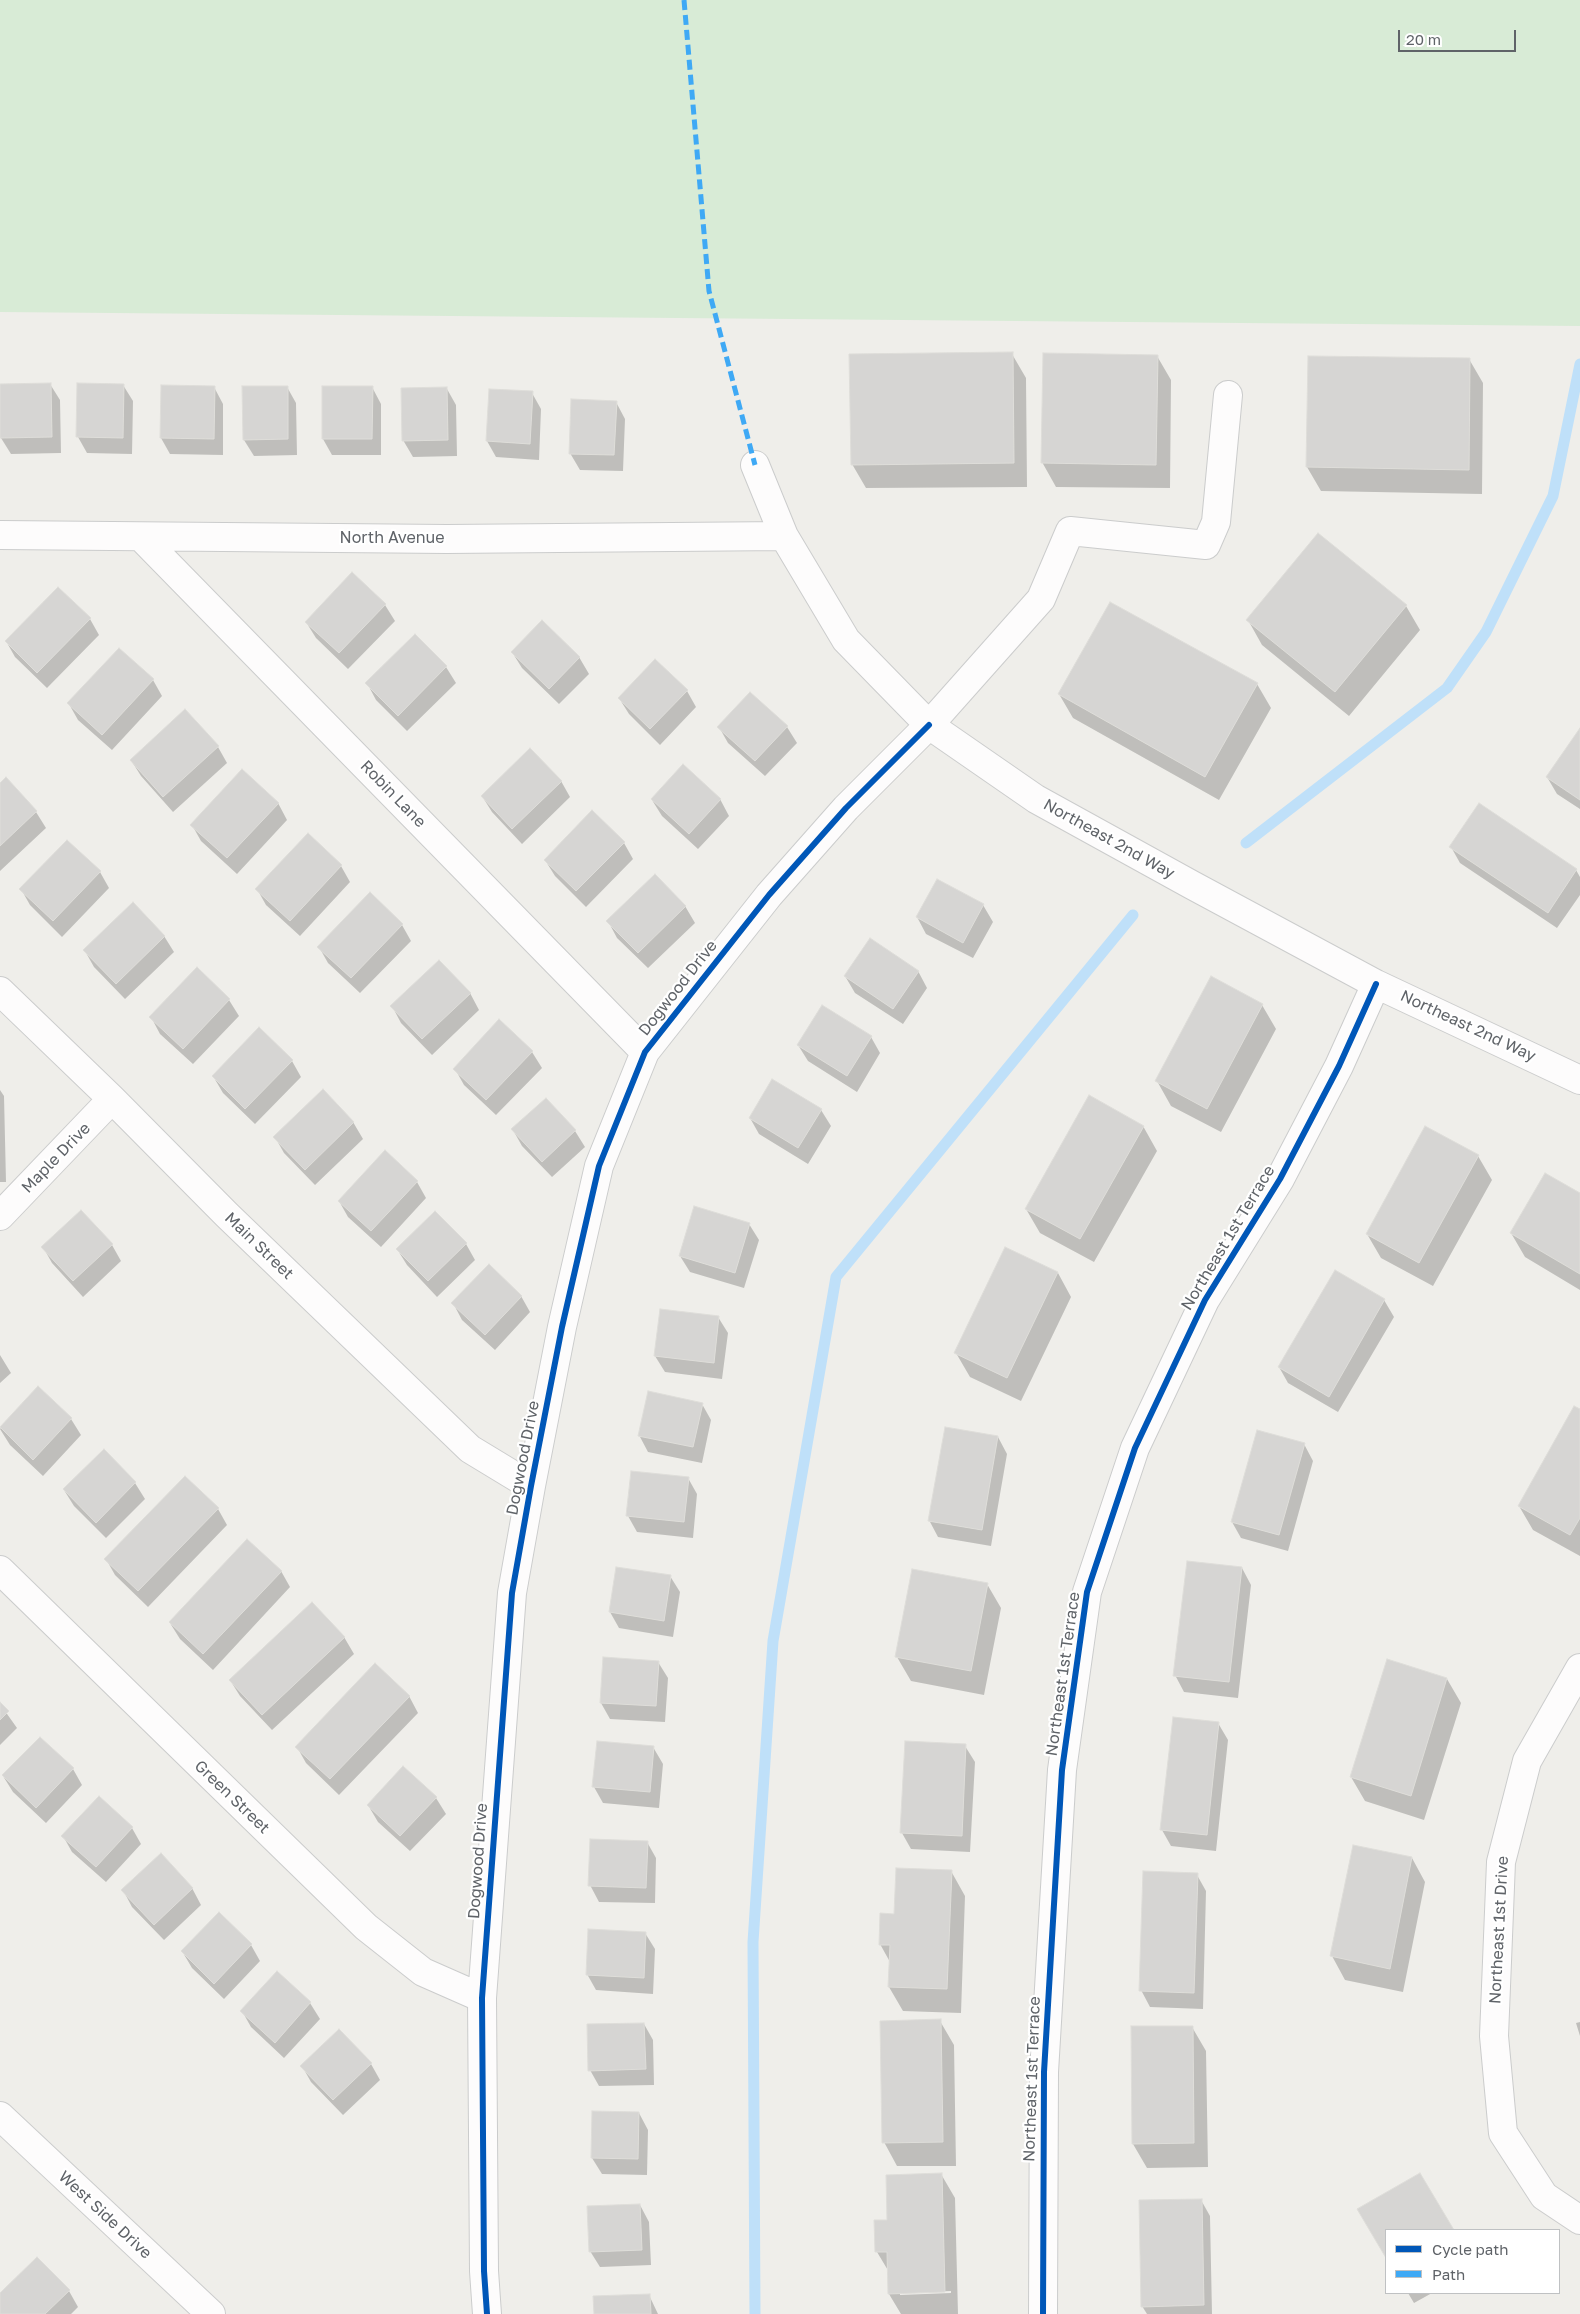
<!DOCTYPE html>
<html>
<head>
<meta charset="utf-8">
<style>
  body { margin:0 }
  #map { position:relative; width:1580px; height:2314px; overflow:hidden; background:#efeeea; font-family:"Golos Text",sans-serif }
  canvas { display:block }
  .legend { position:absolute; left:1385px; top:2229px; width:175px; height:65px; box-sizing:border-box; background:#fff; border:1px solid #bfc1c3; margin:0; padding:6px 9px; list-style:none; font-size:15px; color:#5f6368 }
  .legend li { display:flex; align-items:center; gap:10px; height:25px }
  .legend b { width:25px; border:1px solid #bfc1c3 }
  .scale { position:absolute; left:1398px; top:30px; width:118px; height:22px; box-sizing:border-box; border:2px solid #5f6368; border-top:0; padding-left:6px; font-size:15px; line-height:18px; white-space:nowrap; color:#5f6368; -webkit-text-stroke:4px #fff; paint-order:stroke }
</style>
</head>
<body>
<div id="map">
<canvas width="1580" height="2314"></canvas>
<ul class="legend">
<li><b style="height:6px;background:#0057b8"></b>Cycle path</li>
<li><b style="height:6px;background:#3fa9f5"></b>Path</li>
</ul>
<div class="scale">20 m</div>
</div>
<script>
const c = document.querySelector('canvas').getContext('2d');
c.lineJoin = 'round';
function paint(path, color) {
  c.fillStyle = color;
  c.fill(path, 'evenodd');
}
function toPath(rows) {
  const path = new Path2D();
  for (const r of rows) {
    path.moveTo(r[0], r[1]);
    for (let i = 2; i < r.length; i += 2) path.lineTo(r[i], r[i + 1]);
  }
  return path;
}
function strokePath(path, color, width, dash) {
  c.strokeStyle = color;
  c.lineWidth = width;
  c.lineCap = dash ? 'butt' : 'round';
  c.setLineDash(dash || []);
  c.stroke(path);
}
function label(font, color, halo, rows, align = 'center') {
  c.font = font + ' "Golos Text",sans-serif';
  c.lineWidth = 4.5;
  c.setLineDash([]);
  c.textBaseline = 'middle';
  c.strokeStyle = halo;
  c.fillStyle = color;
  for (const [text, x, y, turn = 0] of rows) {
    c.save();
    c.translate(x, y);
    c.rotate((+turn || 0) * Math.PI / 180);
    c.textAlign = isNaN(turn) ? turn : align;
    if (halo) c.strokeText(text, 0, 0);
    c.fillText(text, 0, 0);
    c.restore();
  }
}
paint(toPath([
  [0,0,1580,0,1580,326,0,312]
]), '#d8ebd6');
paint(toPath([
  [1012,354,1026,378,1027,487,866,488,852,464],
  [1157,356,1171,380,1170,488,1056,487,1042,462],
  [1469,359,1483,383,1482,494,1321,491,1307,467],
  [50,384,60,400,61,453,11,454,1,438],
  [78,384,123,385,133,401,132,454,87,453,78,437],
  [214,387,223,404,223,455,170,454,161,438],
  [287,387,296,403,297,455,254,456,244,440],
  [323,387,372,387,381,404,381,455,332,455,323,439],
  [447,389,456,405,457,456,413,457,403,440],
  [532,393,541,409,539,460,496,457,487,441],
  [616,402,625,419,623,471,580,470,570,453],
  [352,573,385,605,395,621,348,669,316,638,306,622],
  [1406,606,1420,630,1349,716,1262,645,1248,620],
  [90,619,99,635,47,688,15,657,6,641],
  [415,636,446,667,456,683,407,731,376,700,367,683],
  [512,652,579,657,589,674,559,704,522,668],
  [153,680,162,696,112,750,78,720,69,704],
  [1257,684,1271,708,1219,800,1073,718,1059,694],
  [687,691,696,707,660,745,629,714,619,698],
  [750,693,787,727,797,743,765,776,728,743,719,727],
  [185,711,218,747,227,763,173,812,141,776,131,760],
  [1580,730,1580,809,1557,794,1547,777],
  [6,779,36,812,46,828,0,871,0,784],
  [561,781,570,797,522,844,492,812,482,796],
  [720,799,729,816,698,849,662,816,652,800],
  [278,803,287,820,237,874,201,841,192,825],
  [1479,805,1576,870,1580,877,1580,895,1557,928,1460,863,1451,847],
  [592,812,624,843,633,859,586,907,555,876,545,860],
  [341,866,350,882,300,936,266,905,257,889],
  [100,872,109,888,62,937,30,905,21,889],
  [937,881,983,905,993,922,973,958,926,934,917,917],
  [685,906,695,923,648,968,617,938,608,921],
  [402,925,411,941,360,993,328,963,319,947],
  [164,936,174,952,125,999,94,967,85,951],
  [197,969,229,1000,239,1016,193,1064,160,1034,151,1017],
  [918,971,927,988,903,1024,855,993,845,976],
  [470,993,479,1010,432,1055,401,1023,392,1006],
  [1262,1005,1276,1029,1221,1132,1171,1106,1157,1081],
  [500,1021,532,1052,542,1068,496,1115,464,1085,455,1069],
  [871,1037,880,1053,857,1092,808,1061,798,1045],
  [292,1061,301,1077,255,1124,223,1093,213,1076],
  [0,1090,4,1096,6,1182,0,1182],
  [546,1099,575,1131,585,1147,552,1177,522,1146,513,1130],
  [821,1110,831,1126,808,1164,759,1134,750,1118],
  [353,1122,363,1139,315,1185,284,1153,275,1137],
  [1143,1126,1157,1151,1094,1262,1040,1233,1026,1209],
  [385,1152,417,1182,426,1198,381,1247,348,1217,339,1201],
  [1478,1156,1492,1180,1433,1286,1381,1258,1367,1234],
  [1580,1195,1580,1290,1525,1257,1511,1233],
  [749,1224,759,1240,744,1288,690,1272,680,1256],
  [466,1244,475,1260,437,1297,407,1265,397,1249],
  [112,1245,121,1261,83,1297,52,1263,43,1247],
  [1006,1249,1058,1273,1071,1297,1021,1401,970,1377,956,1353],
  [521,1296,530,1312,495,1350,462,1320,453,1303],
  [1384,1300,1394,1317,1338,1412,1288,1383,1279,1367],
  [718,1317,728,1333,722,1379,665,1372,655,1356],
  [0,1355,11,1373,0,1383],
  [39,1388,71,1419,81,1435,43,1476,10,1445,0,1429],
  [702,1404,711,1420,702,1463,648,1452,639,1435],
  [1580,1411,1580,1556,1533,1530,1519,1506],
  [998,1437,1007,1454,991,1546,938,1537,929,1520],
  [1304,1444,1313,1461,1288,1551,1241,1538,1232,1522],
  [104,1451,135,1483,145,1499,106,1538,74,1506,64,1490],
  [688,1478,697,1494,693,1538,637,1532,628,1516],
  [218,1509,227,1525,148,1607,115,1575,106,1559],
  [1242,1568,1251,1585,1238,1698,1184,1692,1175,1675],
  [281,1571,290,1587,213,1670,180,1639,170,1623],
  [670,1576,680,1592,673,1637,619,1628,610,1612],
  [987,1584,1001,1608,984,1695,911,1681,897,1657],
  [344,1637,354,1654,272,1730,240,1696,230,1680],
  [658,1662,668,1678,665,1722,610,1719,601,1703],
  [1447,1679,1461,1703,1424,1820,1365,1801,1351,1777],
  [409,1696,418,1713,339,1795,306,1763,297,1747],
  [0,1704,17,1728,0,1745],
  [1218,1723,1228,1740,1216,1851,1171,1846,1162,1830],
  [965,1746,975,1762,970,1852,911,1849,902,1833],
  [653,1747,663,1764,659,1808,603,1803,594,1787],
  [73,1769,82,1785,46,1823,13,1792,3,1776],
  [99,1797,132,1828,141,1844,106,1882,72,1852,63,1836],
  [436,1798,446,1814,410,1851,378,1822,368,1805],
  [647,1842,656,1858,655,1903,599,1902,590,1885],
  [1412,1858,1425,1882,1403,1992,1345,1980,1332,1956],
  [951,1871,965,1896,961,2013,903,2011,889,1987,890,1962,880,1944,895,1915],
  [1197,1875,1206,1891,1203,2009,1150,2007,1141,1990],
  [192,1888,201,1905,164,1940,132,1907,123,1890],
  [645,1933,655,1949,653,1994,596,1990,587,1974],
  [251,1945,260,1961,224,1999,192,1968,182,1951],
  [277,1973,310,2003,320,2019,284,2058,251,2027,242,2011],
  [940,2021,954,2045,956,2166,897,2166,884,2142],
  [1580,2022,1580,2036,1576,2023],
  [644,2024,653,2040,654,2085,599,2086,590,2070],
  [1192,2027,1206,2051,1208,2167,1147,2168,1133,2144],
  [371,2064,380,2080,343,2115,311,2082,302,2066],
  [639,2113,648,2130,647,2175,602,2174,592,2158],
  [941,2174,955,2198,958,2314,901,2314,889,2294,889,2272,877,2252,889,2222],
  [951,2291,951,2293,900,2295,900,2293],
  [1419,2175,1452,2230,1386,2230,1386,2256,1359,2210],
  [1201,2200,1210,2216,1212,2314,1147,2314,1142,2306],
  [640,2205,649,2222,651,2265,600,2267,590,2251],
  [69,2291,78,2307,71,2314,0,2314,0,2295],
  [1408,2293,1432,2293,1414,2303],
  [649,2295,658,2314,596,2314]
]), '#0003');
strokePath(toPath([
  [1246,843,1447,688,1486,632,1553,496,1580,364],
  [755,2314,753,1942,773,1641,836,1277,1133,915]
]), '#bfe0f9', 11);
const building = toPath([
  [1013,352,1014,463,851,465,849,354,1013,352],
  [1043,353,1158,355,1156,465,1041,463,1043,353],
  [1308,356,1470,358,1469,470,1306,467,1308,356],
  [51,383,52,437,0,438,0,384,51,383],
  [77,383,124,384,123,438,76,437,77,383],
  [161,385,215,386,214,439,160,438,161,385],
  [242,386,288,386,288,439,243,440,242,386],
  [322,386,373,386,372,439,322,439,322,386],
  [447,387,448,440,402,441,401,388,447,387],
  [489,389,533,391,530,444,486,441,489,389],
  [571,399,617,401,614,455,569,454,571,399],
  [1318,533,1407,605,1335,692,1246,620,1318,533],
  [352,572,386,604,339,653,305,622,352,572],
  [58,587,91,618,37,673,5,641,58,587],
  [1110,602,1258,683,1205,777,1058,694,1110,602],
  [542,620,580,657,549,689,511,652,542,620],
  [415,634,447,666,398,716,365,683,415,634],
  [119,648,154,679,102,735,67,703,119,648],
  [655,659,688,690,650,729,618,698,655,659],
  [750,692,788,726,755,761,717,727,750,692],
  [185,709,219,746,163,797,130,760,185,709],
  [1580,728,1580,800,1546,777,1580,728],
  [530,748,562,781,512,829,481,796,530,748],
  [683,764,721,799,689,834,651,799,683,764],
  [242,769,279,803,227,858,190,825,242,769],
  [6,777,37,811,0,846,0,783,6,777],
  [1479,803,1577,869,1548,913,1449,847,1479,803],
  [592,810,625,842,576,891,544,860,592,810],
  [308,833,342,865,290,921,255,889,308,833],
  [67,840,101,871,53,921,19,889,67,840],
  [655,874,686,906,638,953,606,921,655,874],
  [937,879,984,904,963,943,916,917,937,879],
  [370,892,403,924,351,978,317,947,370,892],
  [133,902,165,936,116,984,83,950,133,902],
  [870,938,919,971,893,1009,844,976,870,938],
  [439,960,471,993,422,1039,390,1006,439,960],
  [197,967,230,999,183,1049,149,1017,197,967],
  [1211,976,1263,1004,1207,1109,1155,1081,1211,976],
  [822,1005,872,1036,847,1076,797,1045,822,1005],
  [499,1019,533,1051,486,1100,453,1069,499,1019],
  [259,1027,293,1060,245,1109,212,1076,259,1027],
  [772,1079,822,1109,798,1148,749,1118,772,1079],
  [323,1089,354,1122,305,1170,273,1137,323,1089],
  [1089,1095,1144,1126,1080,1239,1025,1209,1089,1095],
  [546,1098,576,1130,542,1162,511,1129,546,1098],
  [1425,1126,1479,1155,1419,1263,1366,1234,1425,1126],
  [385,1150,418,1181,371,1231,338,1201,385,1150],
  [1545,1173,1580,1193,1580,1274,1510,1233,1545,1173],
  [694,1206,750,1223,735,1273,679,1256,694,1206],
  [81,1210,113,1244,73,1281,41,1247,81,1210],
  [435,1211,467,1243,428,1281,396,1249,435,1211],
  [1005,1247,1058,1272,1007,1378,954,1353,1005,1247],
  [489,1264,522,1296,485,1335,451,1303,489,1264],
  [1335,1270,1385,1299,1329,1397,1278,1367,1335,1270],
  [660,1309,719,1316,714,1363,654,1356,660,1309],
  [38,1386,72,1418,33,1460,0,1427,38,1386],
  [648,1391,703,1403,693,1447,638,1436,648,1391],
  [1574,1406,1580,1409,1580,1518,1570,1535,1518,1506,1574,1406],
  [945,1427,998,1436,982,1530,928,1521,945,1427],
  [1257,1430,1305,1443,1279,1535,1231,1522,1257,1430],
  [104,1449,136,1482,96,1523,63,1489,104,1449],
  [631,1471,689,1477,684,1522,626,1516,631,1471],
  [185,1476,219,1508,138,1591,104,1559,185,1476],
  [247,1539,282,1571,203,1654,169,1622,247,1539],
  [1187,1561,1242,1567,1229,1682,1173,1676,1187,1561],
  [616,1567,671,1575,664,1621,609,1612,616,1567],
  [912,1569,988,1583,971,1671,895,1657,912,1569],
  [312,1602,345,1637,262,1715,229,1680,312,1602],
  [603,1657,659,1661,656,1706,600,1703,603,1657],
  [1387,1659,1447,1678,1411,1796,1350,1777,1387,1659],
  [375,1663,410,1696,330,1779,295,1747,375,1663],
  [0,1702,9,1711,0,1720,0,1702],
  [1173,1717,1219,1722,1207,1835,1160,1830,1173,1717],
  [40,1737,74,1768,36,1808,2,1775,40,1737],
  [597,1741,654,1746,650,1792,592,1787,597,1741],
  [905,1741,966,1744,962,1836,900,1833,905,1741],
  [403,1766,437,1797,400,1836,367,1805,403,1766],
  [99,1796,133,1827,96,1867,61,1836,99,1796],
  [590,1839,648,1841,646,1888,588,1886,590,1839],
  [1353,1845,1412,1857,1390,1969,1330,1956,1353,1845],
  [161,1853,193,1888,154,1925,121,1890,161,1853],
  [896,1868,952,1870,947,1989,888,1987,890,1945,879,1945,880,1913,894,1914,896,1868],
  [1143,1871,1198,1873,1194,1993,1139,1991,1143,1871],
  [219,1912,252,1944,214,1984,181,1951,219,1912],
  [588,1929,646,1932,644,1978,586,1975,588,1929],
  [277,1971,311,2002,275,2043,240,2011,277,1971],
  [941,2019,943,2142,882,2143,880,2021,941,2019],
  [644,2023,646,2069,588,2071,587,2024,644,2023],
  [1131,2026,1193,2026,1194,2143,1132,2144,1131,2026],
  [339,2029,372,2063,333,2100,300,2066,339,2029],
  [592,2111,639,2112,638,2159,591,2158,592,2111],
  [942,2173,945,2292,888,2294,887,2252,875,2252,874,2220,887,2220,886,2175,942,2173],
  [1420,2173,1454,2230,1386,2230,1386,2258,1357,2209,1420,2173],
  [1202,2199,1204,2305,1141,2307,1139,2200,1202,2199],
  [640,2204,642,2250,589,2252,587,2206,640,2204],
  [37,2257,70,2290,45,2314,0,2314,0,2293,37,2257],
  [650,2294,651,2314,594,2314,593,2296,650,2294]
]);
paint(building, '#d6d5d3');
strokePath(building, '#deddd9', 1);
const minor = toPath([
  [755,465,784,536,846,640,929,725,1036,799,1192,885,1376,984,1580,1080],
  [0,535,447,539,784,536],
  [141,537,645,1052],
  [0,991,112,1099,227,1215,470,1449,531,1486],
  [0,1216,112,1099],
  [0,1570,366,1927,423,1972,482,1998],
  [1580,1668,1527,1761,1501,1862,1494,2036,1503,2133,1544,2196,1580,2220],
  [0,2116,211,2314],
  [487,2314,484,2271,482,1998,512,1593,531,1486,562,1327,599,1166,645,1052,769,895,846,808,929,725,1041,599,1070,531,1206,545,1216,522,1228,395],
  [1043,2314,1044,2072,1062,1770,1087,1592,1135,1448,1205,1300,1280,1179,1339,1066,1376,984]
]);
strokePath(minor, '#cbcccc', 30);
strokePath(minor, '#fdfcfc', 28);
strokePath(toPath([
  [684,0,709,291,755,465]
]), '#3fa9f5', 5, [10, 5]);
strokePath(toPath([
  [487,2314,484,2271,482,1998,512,1593,531,1486,562,1327,599,1166,645,1052,769,895,846,808,929,725],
  [1043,2314,1044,2072,1062,1770,1087,1592,1135,1448,1205,1300,1280,1179,1339,1066,1376,984]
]), '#0057b8', 6);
label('16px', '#5f6368', '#fff', [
  ["North Avenue",392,538],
  ["Robin Lane",393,794,46],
  ["Northeast 2nd Way",1109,839,29],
  ["Dogwood Drive",678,988,-52],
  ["Northeast 2nd Way",1468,1026,25],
  ["Maple Drive",56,1158,-46],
  ["Northeast 1st Terrace",1228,1238,-59],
  ["Main Street",259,1246,44],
  ["Dogwood Drive",523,1458,-79],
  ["Northeast 1st Terrace",1063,1674,-82],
  ["Green Street",232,1797,44],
  ["Dogwood Drive",478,1861,-86],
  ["Northeast 1st Drive",1499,1930,-87],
  ["Northeast 1st Terrace",1032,2079,-88],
  ["West Side Drive",105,2215,43]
]);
</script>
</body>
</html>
